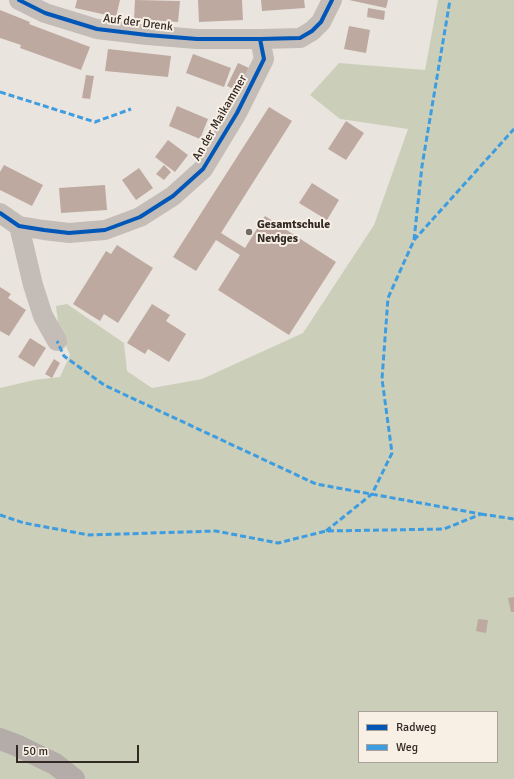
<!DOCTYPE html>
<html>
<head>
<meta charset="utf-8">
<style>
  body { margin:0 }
  #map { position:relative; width:514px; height:779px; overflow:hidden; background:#eae4de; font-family:Signika,sans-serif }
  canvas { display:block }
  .legend { position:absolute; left:358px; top:711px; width:140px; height:52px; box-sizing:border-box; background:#f8efe5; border:1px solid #a9a099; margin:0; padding:5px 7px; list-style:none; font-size:12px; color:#332a26 }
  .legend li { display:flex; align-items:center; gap:8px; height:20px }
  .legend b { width:20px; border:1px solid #a9a099 }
  .scale { position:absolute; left:16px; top:745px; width:123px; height:18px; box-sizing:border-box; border:2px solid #332a26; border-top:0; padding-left:5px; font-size:12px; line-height:14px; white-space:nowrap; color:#332a26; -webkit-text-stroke:3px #f8efe5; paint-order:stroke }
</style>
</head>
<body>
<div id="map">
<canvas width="514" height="779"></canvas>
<ul class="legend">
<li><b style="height:5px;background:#0057b8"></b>Radweg</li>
<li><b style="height:5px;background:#3e9ce0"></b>Weg</li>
</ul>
<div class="scale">50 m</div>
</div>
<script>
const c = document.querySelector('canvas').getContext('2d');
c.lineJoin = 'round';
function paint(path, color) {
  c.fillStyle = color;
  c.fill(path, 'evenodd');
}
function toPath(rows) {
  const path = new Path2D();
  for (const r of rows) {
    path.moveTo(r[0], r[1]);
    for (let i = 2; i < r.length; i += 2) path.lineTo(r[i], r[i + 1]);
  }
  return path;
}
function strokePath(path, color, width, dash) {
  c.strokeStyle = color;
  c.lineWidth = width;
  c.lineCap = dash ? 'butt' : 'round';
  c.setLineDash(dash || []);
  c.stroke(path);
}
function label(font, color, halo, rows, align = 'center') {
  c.font = font + ' Signika,sans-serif';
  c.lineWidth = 4;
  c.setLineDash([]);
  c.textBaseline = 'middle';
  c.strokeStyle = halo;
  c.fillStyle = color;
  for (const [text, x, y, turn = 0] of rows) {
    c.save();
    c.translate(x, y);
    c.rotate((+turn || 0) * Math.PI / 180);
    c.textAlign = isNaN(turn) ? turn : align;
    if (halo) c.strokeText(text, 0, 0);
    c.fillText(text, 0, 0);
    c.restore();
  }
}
paint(toPath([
  [438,0,514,0,514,779,0,779,0,388,34,380,60,377,70,355,59,331,56,306,67,304,124,343,127,371,152,388,202,379,303,333,374,225,408,129,340,119,310,95,339,63,425,70],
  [359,712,497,712,497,762,359,762]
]), '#cbcfb9');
paint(toPath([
  [77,0,120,0,116,17,75,8],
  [135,0,180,1,178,22,134,19],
  [198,0,242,0,243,20,199,22],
  [261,0,304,0,305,8,262,11],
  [349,0,388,0,386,8],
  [368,8,385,11,384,20,367,17],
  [0,10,30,22,29,24,90,47,81,70,20,48,21,45,0,38],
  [349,26,370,30,366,53,344,49],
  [108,49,171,56,168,77,105,71],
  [193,54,231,68,224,87,186,73],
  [238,63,249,68,238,91,227,86],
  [86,75,94,76,90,99,82,98],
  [177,106,208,119,200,139,169,126],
  [269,107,292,121,221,233,245,248,265,216,336,262,289,335,218,290,240,255,216,240,196,271,173,257],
  [346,121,364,133,346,160,328,149],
  [168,140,188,155,175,172,155,157],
  [4,165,43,185,32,206,0,190,0,172],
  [164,165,171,172,164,180,156,174],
  [139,168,153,188,136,200,122,180],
  [312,183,339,200,327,220,299,203],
  [105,185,107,210,61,213,59,188],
  [117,245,153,268,118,323,104,314,100,321,73,304,106,251,111,254],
  [0,287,11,294,8,298,26,310,9,336,0,331],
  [152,304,170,315,166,321,186,334,169,362,148,349,145,354,127,343],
  [30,338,46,348,34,367,18,357],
  [54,359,60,363,52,378,45,374],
  [514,597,514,612,511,612,508,598],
  [478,619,488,620,486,633,476,631]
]), '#bda9a0');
strokePath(toPath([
  [19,0,45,13,97,29,147,35,197,39,260,39,300,38,312,31,321,22,332,0],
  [0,213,19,226,44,230,69,233,105,230,140,217,173,196,203,169,237,113,264,59,260,39],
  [19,226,33,285,43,316,57,341]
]), '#c3bcb7', 20);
strokePath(toPath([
  [0,739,16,745,55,764,74,779]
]), '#b3aca8', 22);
strokePath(toPath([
  [0,92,95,122,131,109],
  [414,240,422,166,450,0],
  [481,514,514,519],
  [0,515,24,523,89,535,216,531,278,543,326,531,444,529,481,514,316,484,104,385,64,356,57,341],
  [326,531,372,494,392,453,382,379,388,298,414,240,514,129]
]), '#3e9ce0', 3, [6, 3]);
strokePath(toPath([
  [19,0,45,13,97,29,147,35,197,39,260,39,300,38,312,31,321,22,332,0],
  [0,213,19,226,44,230,69,233,105,230,140,217,173,196,203,169,237,113,264,59,260,39]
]), '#0057b8', 4);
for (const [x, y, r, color] of [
  [249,232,4,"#736b66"]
]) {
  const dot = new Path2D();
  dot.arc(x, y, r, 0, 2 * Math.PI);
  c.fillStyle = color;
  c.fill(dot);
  strokePath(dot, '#f8efe5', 1.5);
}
label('12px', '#332a26', '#f8efe5', [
  ["Auf der Drenk",138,23,7],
  ["An der Maikammer",220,118,-60]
]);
label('bold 12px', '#332a26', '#f8efe5', [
  ["Gesamtschule",257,225],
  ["Neviges",257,239]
], 'left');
</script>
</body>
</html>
